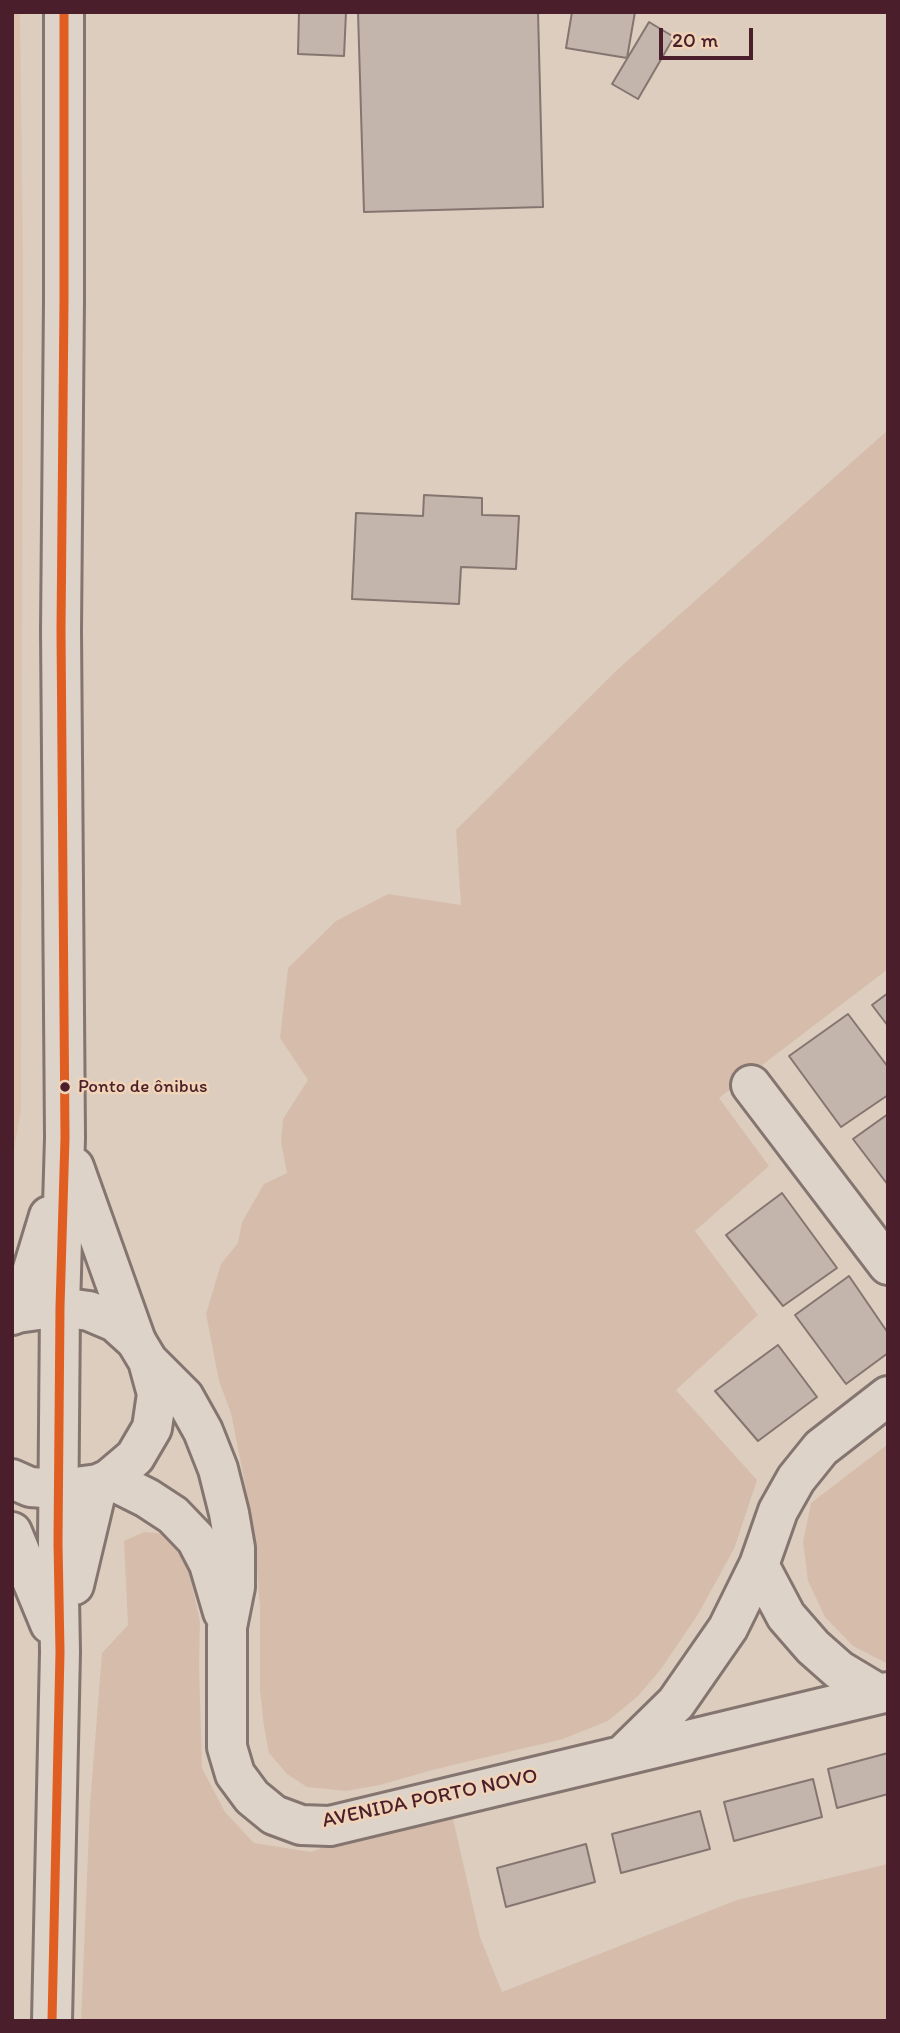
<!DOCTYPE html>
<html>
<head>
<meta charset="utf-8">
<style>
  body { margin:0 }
  #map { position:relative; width:900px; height:2033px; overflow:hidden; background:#ddcdbe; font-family:Itim,sans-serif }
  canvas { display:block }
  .frame { position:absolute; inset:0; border:14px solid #4a1f2b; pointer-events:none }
  .scale { position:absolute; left:659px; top:28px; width:94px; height:32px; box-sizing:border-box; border:4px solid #4a1f2b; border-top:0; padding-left:9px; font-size:21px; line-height:24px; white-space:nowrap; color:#4a1f2b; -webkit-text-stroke:5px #f1d4b7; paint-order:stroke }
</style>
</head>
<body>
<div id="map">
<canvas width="900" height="2033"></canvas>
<div class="frame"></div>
<div class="scale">20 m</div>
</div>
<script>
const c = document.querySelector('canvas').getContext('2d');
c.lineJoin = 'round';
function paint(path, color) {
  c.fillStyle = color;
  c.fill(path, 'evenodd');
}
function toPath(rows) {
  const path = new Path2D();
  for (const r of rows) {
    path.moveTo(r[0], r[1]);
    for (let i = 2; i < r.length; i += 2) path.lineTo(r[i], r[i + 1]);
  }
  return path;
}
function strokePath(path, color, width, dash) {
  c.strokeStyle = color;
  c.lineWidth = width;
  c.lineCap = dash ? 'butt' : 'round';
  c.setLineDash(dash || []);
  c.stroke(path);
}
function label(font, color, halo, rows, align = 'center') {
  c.font = font + ' Itim,sans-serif';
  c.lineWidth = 5;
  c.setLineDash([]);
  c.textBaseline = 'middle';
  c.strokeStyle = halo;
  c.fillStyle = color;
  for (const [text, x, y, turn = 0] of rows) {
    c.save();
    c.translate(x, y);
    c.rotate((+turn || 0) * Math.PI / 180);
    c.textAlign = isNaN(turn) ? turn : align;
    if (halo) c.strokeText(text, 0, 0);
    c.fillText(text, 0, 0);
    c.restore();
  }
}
paint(toPath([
  [12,12,20,12,23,261,21,1110,12,1161]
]), '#dac2ae');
paint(toPath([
  [888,430,888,969,719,1098,769,1166,695,1231,758,1315,676,1390,757,1480,734,1549,697,1616,661,1669,638,1696,608,1721,563,1739,436,1769,380,1785,346,1791,307,1787,287,1774,269,1753,264,1727,260,1690,260,1608,254,1530,231,1413,219,1381,206,1314,221,1264,238,1243,242,1222,264,1184,287,1173,281,1142,283,1119,308,1080,280,1038,288,968,336,921,388,894,461,905,456,830,618,669],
  [888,1444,888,1664,853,1646,825,1617,808,1581,803,1542,811,1503],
  [144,1532,170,1534,186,1558,200,1621,199,1665,202,1768,225,1812,254,1843,311,1852,448,1797,480,1937,502,1992,737,1900,888,1864,888,2021,81,2021,90,1804,102,1653,128,1625,124,1541]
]), '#d6bdab');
const building = toPath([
  [299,12,346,12,344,56,298,54,299,12],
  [358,12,538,12,543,207,364,212,358,12],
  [572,12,635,12,627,58,566,48,572,12],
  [649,22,674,37,638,99,612,84,649,22],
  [424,495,482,498,482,515,519,516,516,569,461,567,459,604,352,599,356,513,423,516,424,495],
  [888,993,888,1026,872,1005,888,993],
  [848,1014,888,1067,888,1095,841,1127,789,1056,848,1014],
  [888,1114,888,1185,853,1139,888,1114],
  [782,1193,837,1268,783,1306,726,1235,782,1193],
  [849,1276,888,1333,888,1353,846,1384,795,1315,849,1276],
  [778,1345,817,1397,758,1441,715,1391,778,1345],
  [888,1753,888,1794,837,1808,828,1769,888,1753],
  [813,1779,822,1817,734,1841,724,1802,813,1779],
  [700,1811,710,1849,621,1873,612,1834,700,1811],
  [586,1844,595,1882,506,1907,497,1868,586,1844]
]);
paint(building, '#c3b5ab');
strokePath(building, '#847570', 2);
const minor = toPath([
  [751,1085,888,1265],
  [12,1315,17,1313,60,1307,89,1311,115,1322,136,1341,148,1361,157,1394,152,1428,135,1457,109,1479,98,1484,60,1489,30,1487,12,1479],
  [148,1361,184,1397,203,1431,218,1469,229,1513,235,1548,235,1587,227,1627,227,1747,235,1774,252,1797,274,1815,301,1825,330,1826,888,1692],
  [109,1479,147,1498,173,1515,196,1539,209,1564,223,1612],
  [759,1565,786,1616,813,1647,839,1670,879,1694],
  [624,1754,676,1703,728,1628,759,1565,778,1511,796,1479,821,1448,888,1396]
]);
const major = toPath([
  [74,1167,136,1341],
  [17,1313,32,1272,49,1216],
  [12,1532,50,1624],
  [74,1585,98,1484],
  [52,2021,60,1652,58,1543,60,1307,65,1138,61,630,64,300,64,12]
]);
strokePath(minor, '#847570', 44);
strokePath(major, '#847570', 44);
strokePath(minor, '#ded3c8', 38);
strokePath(major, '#ded3c8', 38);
strokePath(toPath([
  [52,2021,60,1652,58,1543,60,1307,65,1138,61,630,64,300,64,12]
]), '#e15e23', 9);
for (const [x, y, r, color] of [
  [65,1087,6,"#4a1f2b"]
]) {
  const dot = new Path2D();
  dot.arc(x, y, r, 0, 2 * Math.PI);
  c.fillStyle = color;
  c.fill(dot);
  strokePath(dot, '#f1d4b7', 2.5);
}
label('19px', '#4a1f2b', '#f1d4b7', [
  ["Ponto de ônibus",78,1087]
], 'left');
label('21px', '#4a1f2b', '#f1d4b7', [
  ["AVENIDA PORTO NOVO",430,1799,-12]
]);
</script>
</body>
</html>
